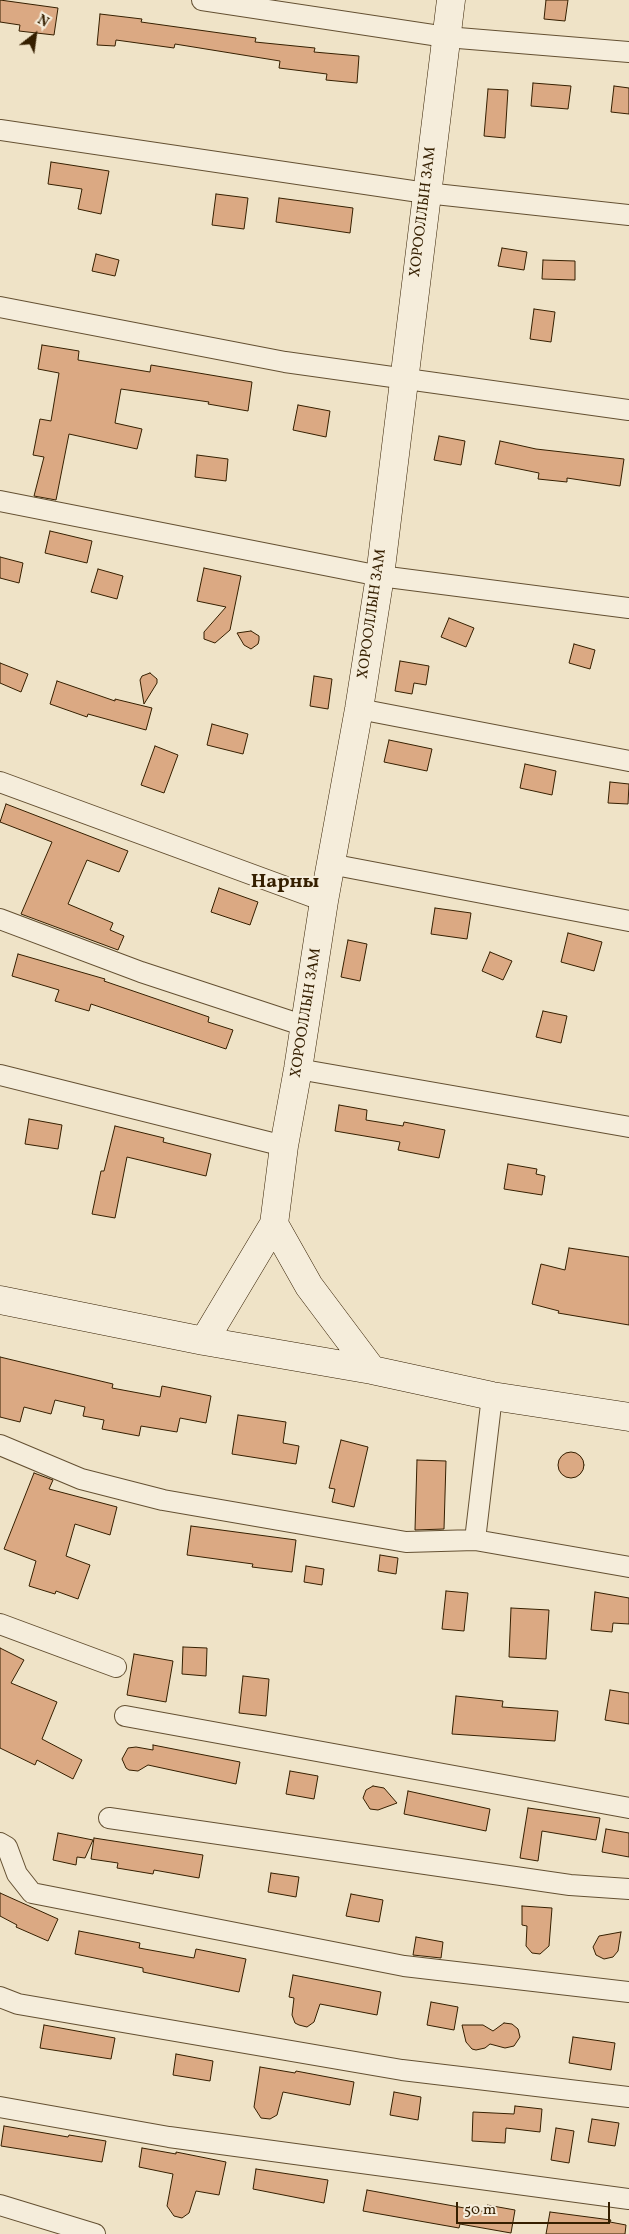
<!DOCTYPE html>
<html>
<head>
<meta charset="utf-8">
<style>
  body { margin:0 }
  #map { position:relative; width:629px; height:2234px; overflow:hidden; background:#efe3c7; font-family:Vollkorn,serif }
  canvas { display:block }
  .north { position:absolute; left:10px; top:10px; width:50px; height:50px; -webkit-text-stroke:4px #f5eddb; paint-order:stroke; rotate:30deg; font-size:14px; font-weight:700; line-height:20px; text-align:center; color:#351f00 }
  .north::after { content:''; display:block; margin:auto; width:18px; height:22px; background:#351f00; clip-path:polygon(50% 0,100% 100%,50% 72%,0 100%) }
  .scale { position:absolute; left:456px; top:2202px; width:154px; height:22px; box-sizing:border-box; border:2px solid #351f00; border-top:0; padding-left:6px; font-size:15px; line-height:18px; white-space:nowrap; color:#351f00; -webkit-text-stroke:4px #f5eddb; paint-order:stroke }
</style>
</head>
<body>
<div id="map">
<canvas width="629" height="2234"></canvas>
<div class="north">N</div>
<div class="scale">50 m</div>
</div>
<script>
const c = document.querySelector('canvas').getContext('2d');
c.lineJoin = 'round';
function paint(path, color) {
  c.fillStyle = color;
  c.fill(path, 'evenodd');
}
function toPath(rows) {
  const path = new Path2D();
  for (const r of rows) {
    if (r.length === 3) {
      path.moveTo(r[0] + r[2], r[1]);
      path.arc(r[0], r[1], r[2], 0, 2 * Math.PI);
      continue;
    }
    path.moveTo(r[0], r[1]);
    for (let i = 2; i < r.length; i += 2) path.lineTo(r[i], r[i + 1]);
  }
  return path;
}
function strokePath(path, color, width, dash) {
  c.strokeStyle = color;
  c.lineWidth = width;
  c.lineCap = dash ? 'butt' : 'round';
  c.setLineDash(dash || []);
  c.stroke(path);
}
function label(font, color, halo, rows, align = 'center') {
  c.font = font + ' Vollkorn,serif';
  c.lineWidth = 4;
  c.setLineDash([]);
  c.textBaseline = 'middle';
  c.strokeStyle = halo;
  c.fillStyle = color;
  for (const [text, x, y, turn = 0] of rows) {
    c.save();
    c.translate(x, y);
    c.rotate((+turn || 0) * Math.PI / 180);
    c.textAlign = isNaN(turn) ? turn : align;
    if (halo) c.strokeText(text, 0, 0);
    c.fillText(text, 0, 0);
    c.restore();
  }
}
const building = toPath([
  [0,0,58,8,54,35,19,31,20,25,0,22,0,0],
  [546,0,568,0,565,21,544,19,546,0],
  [100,14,142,19,141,22,256,38,255,42,315,48,314,52,359,56,357,83,326,80,327,74,279,68,280,61,175,44,174,48,116,40,115,46,97,45,100,14],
  [533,83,571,86,568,109,531,106,533,83],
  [614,86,629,88,629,114,611,112,614,86],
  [488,89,508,90,505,138,484,136,488,89],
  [51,162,109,171,101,214,78,209,82,189,48,184,51,162],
  [216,194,248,198,244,229,212,225,216,194],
  [279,198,353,208,350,233,276,222,279,198],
  [502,248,527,252,524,270,498,266,502,248],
  [96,254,119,260,115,276,92,271,96,254],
  [543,260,575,261,575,280,542,279,543,260],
  [534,309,555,312,551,342,530,339,534,309],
  [42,345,79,351,78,360,150,372,151,365,252,382,248,411,208,404,209,402,121,389,115,423,142,429,137,449,69,434,56,500,34,496,44,457,33,455,40,419,51,421,59,373,38,369,42,345],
  [298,405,330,411,326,437,293,430,298,405],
  [439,436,465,441,461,465,434,460,439,436],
  [500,441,536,449,624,459,620,486,567,478,567,482,538,479,539,473,495,464,500,441],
  [197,455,228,459,226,481,195,477,197,455],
  [50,531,92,541,87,563,45,553,50,531],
  [0,557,23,563,19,583,0,578,0,557],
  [204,568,241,576,230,630,215,643,204,639,204,632,226,607,197,601,204,568],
  [98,569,123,576,117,599,91,592,98,569],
  [449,618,474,628,466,647,441,637,449,618],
  [251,631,259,636,259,640,258,644,251,649,244,645,237,633,251,631],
  [574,644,595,650,590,669,569,663,574,644],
  [400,661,429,666,426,685,414,683,412,694,395,691,400,661],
  [0,663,28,674,21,692,0,683,0,663],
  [150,673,157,679,157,683,144,704,140,680,142,676,150,673],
  [314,676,332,679,328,709,310,706,314,676],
  [57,681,115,701,115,699,152,708,146,730,88,714,87,717,50,704,57,681],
  [212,724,248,734,243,754,207,745,212,724],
  [389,740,432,749,427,771,384,762,389,740],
  [155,746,178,755,164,793,141,785,155,746],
  [525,764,556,771,552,795,520,788,525,764],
  [610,782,629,784,628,804,608,803,610,782],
  [6,804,128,851,119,872,87,860,68,904,113,923,110,930,124,936,118,950,21,914,52,842,0,822,6,804],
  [219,888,258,902,250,925,211,912,219,888],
  [435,908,471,913,467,939,431,934,435,908],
  [568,933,602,942,594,971,561,962,568,933],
  [348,940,367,944,360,981,341,977,348,940],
  [490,952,512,961,503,980,482,971,490,952],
  [18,954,105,979,104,981,209,1017,208,1022,233,1030,226,1049,91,1004,89,1011,55,1001,59,990,12,976,18,954],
  [543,1011,567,1016,561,1043,536,1037,543,1011],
  [339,1105,367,1110,366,1120,403,1126,404,1122,445,1130,439,1158,398,1150,400,1142,335,1131,339,1105],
  [29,1119,62,1125,58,1149,25,1144,29,1119],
  [115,1126,164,1138,163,1142,211,1154,206,1176,127,1157,115,1218,92,1214,101,1171,104,1171,115,1126],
  [508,1164,537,1169,536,1174,545,1176,542,1195,504,1189,508,1164],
  [569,1248,629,1257,629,1325,558,1313,559,1311,532,1304,541,1264,565,1270,569,1248],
  [0,1357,113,1384,112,1388,160,1397,162,1386,211,1396,206,1423,180,1418,177,1432,141,1426,139,1436,102,1429,104,1420,83,1416,85,1407,55,1400,51,1414,24,1407,20,1422,0,1417,0,1357],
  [238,1415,286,1422,283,1443,299,1446,296,1464,232,1454,238,1415],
  [341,1440,368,1447,354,1507,332,1502,335,1489,329,1488,341,1440],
  [571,1465,13],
  [417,1460,446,1461,444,1529,415,1530,417,1460],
  [34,1473,53,1480,49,1489,117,1507,110,1535,75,1524,66,1556,90,1565,78,1599,56,1591,55,1594,29,1586,36,1561,4,1549,34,1473],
  [191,1526,296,1540,292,1572,252,1567,253,1564,187,1555,191,1526],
  [380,1555,398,1558,396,1574,378,1571,380,1555],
  [306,1566,324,1569,322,1585,304,1582,306,1566],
  [446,1591,468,1593,464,1631,442,1629,446,1591],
  [595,1592,629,1598,629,1624,613,1623,612,1632,591,1630,595,1592],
  [511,1608,549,1610,546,1659,509,1657,511,1608],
  [183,1647,207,1648,206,1676,182,1674,183,1647],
  [0,1648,24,1660,11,1683,57,1702,42,1739,82,1760,73,1779,37,1760,35,1765,0,1748,0,1648],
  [134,1654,173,1661,166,1702,127,1695,134,1654],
  [243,1676,269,1679,266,1716,239,1713,243,1676],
  [610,1690,629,1693,629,1724,605,1720,610,1690],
  [456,1696,503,1701,502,1707,558,1711,555,1741,452,1734,456,1696],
  [153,1745,240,1762,236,1784,148,1765,138,1771,129,1770,126,1768,122,1759,128,1748,136,1747,153,1750,153,1745],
  [290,1771,318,1776,314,1799,286,1794,290,1771],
  [373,1786,384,1788,397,1803,378,1810,370,1809,363,1798,366,1790,373,1786],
  [408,1791,490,1809,486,1831,404,1814,408,1791],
  [528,1808,600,1818,596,1840,542,1831,538,1861,520,1858,528,1808],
  [606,1829,629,1833,629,1857,602,1852,606,1829],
  [58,1833,93,1840,85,1858,77,1857,76,1865,53,1860,58,1833],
  [94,1838,203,1855,199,1878,154,1870,153,1874,117,1868,118,1863,91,1859,94,1838],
  [271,1873,299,1877,296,1897,268,1892,271,1873],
  [0,1893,58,1919,48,1941,16,1927,17,1925,0,1916,0,1893],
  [351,1894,383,1900,379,1922,346,1916,351,1894],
  [522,1906,552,1908,549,1946,540,1954,532,1953,526,1946,527,1926,522,1925,522,1906],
  [79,1931,140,1943,139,1948,194,1958,196,1949,246,1959,239,1992,143,1972,143,1968,75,1954,79,1931],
  [621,1932,618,1951,613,1957,604,1959,596,1955,593,1947,599,1936,621,1932],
  [416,1937,443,1942,441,1958,413,1955,416,1937],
  [293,1975,381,1992,377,2015,320,2004,314,2022,307,2027,299,2025,295,2023,292,2015,294,1998,289,1997,293,1975],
  [431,2002,458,2007,454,2030,427,2025,431,2002],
  [504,2023,512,2024,518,2029,520,2037,514,2046,505,2048,490,2044,485,2048,476,2050,472,2049,466,2042,462,2025,483,2025,493,2031,504,2023],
  [44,2025,115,2038,111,2059,40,2048,44,2025],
  [573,2037,615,2043,611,2070,569,2063,573,2037],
  [176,2054,213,2061,210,2081,173,2075,176,2054],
  [260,2067,295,2073,296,2071,354,2082,350,2105,283,2092,277,2115,270,2119,261,2118,254,2107,260,2067],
  [394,2092,421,2097,418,2120,390,2115,394,2092],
  [515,2106,542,2109,540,2132,506,2128,505,2143,472,2141,473,2112,514,2114,515,2106],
  [592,2119,619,2123,615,2146,588,2142,592,2119],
  [4,2126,68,2137,69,2135,106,2141,102,2162,1,2146,4,2126],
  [556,2128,574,2131,569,2163,551,2160,556,2128],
  [142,2148,176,2154,176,2152,226,2162,219,2195,196,2191,189,2213,182,2218,174,2216,167,2206,173,2174,139,2167,142,2148],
  [256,2169,328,2180,324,2203,253,2189,256,2169],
  [367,2190,486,2212,487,2205,515,2210,511,2233,460,2224,459,2228,363,2211,367,2190],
  [550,2212,611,2220,610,2222,626,2225,625,2234,546,2234,550,2212]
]);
paint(building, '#dba983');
strokePath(building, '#351f00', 1);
const street = toPath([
  [202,0,446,37,629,52],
  [0,130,426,193,629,215],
  [0,307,285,362,629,410],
  [0,501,380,576,629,608],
  [359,709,629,761],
  [0,782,324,901],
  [330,864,629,921],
  [0,919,141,972,305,1026],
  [298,1069,629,1127],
  [0,1075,284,1146],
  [492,1396,475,1540,629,1567],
  [0,1445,81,1479,163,1500,406,1542,475,1540],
  [0,1624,116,1667],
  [125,1716,629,1808],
  [109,1818,570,1885,629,1889],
  [0,1843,7,1847,17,1874,32,1893,404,1966,629,1992],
  [0,1997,18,2004,402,2070,629,2097],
  [0,2107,169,2137,629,2199],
  [0,2205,95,2234]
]);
const secondary = toPath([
  [274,1224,309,1286,372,1370],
  [0,1300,204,1341,372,1370,492,1396,629,1417],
  [204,1341,274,1224,284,1146,298,1069,324,901,359,709,380,576,451,0]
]);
strokePath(street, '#645032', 22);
strokePath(secondary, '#351f00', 29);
strokePath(street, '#f5eddb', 20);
strokePath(secondary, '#f5eddb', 28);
label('15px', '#351f00', '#f5eddb', [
  ["ХОРООЛЛЫН ЗАМ",424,212,-83],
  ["ХОРООЛЛЫН ЗАМ",373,614,-82],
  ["ХОРООЛЛЫН ЗАМ",307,1013,-81]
]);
label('bold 20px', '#351f00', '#f5eddb', [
  ["Нарны",285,883]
]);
</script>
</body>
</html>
